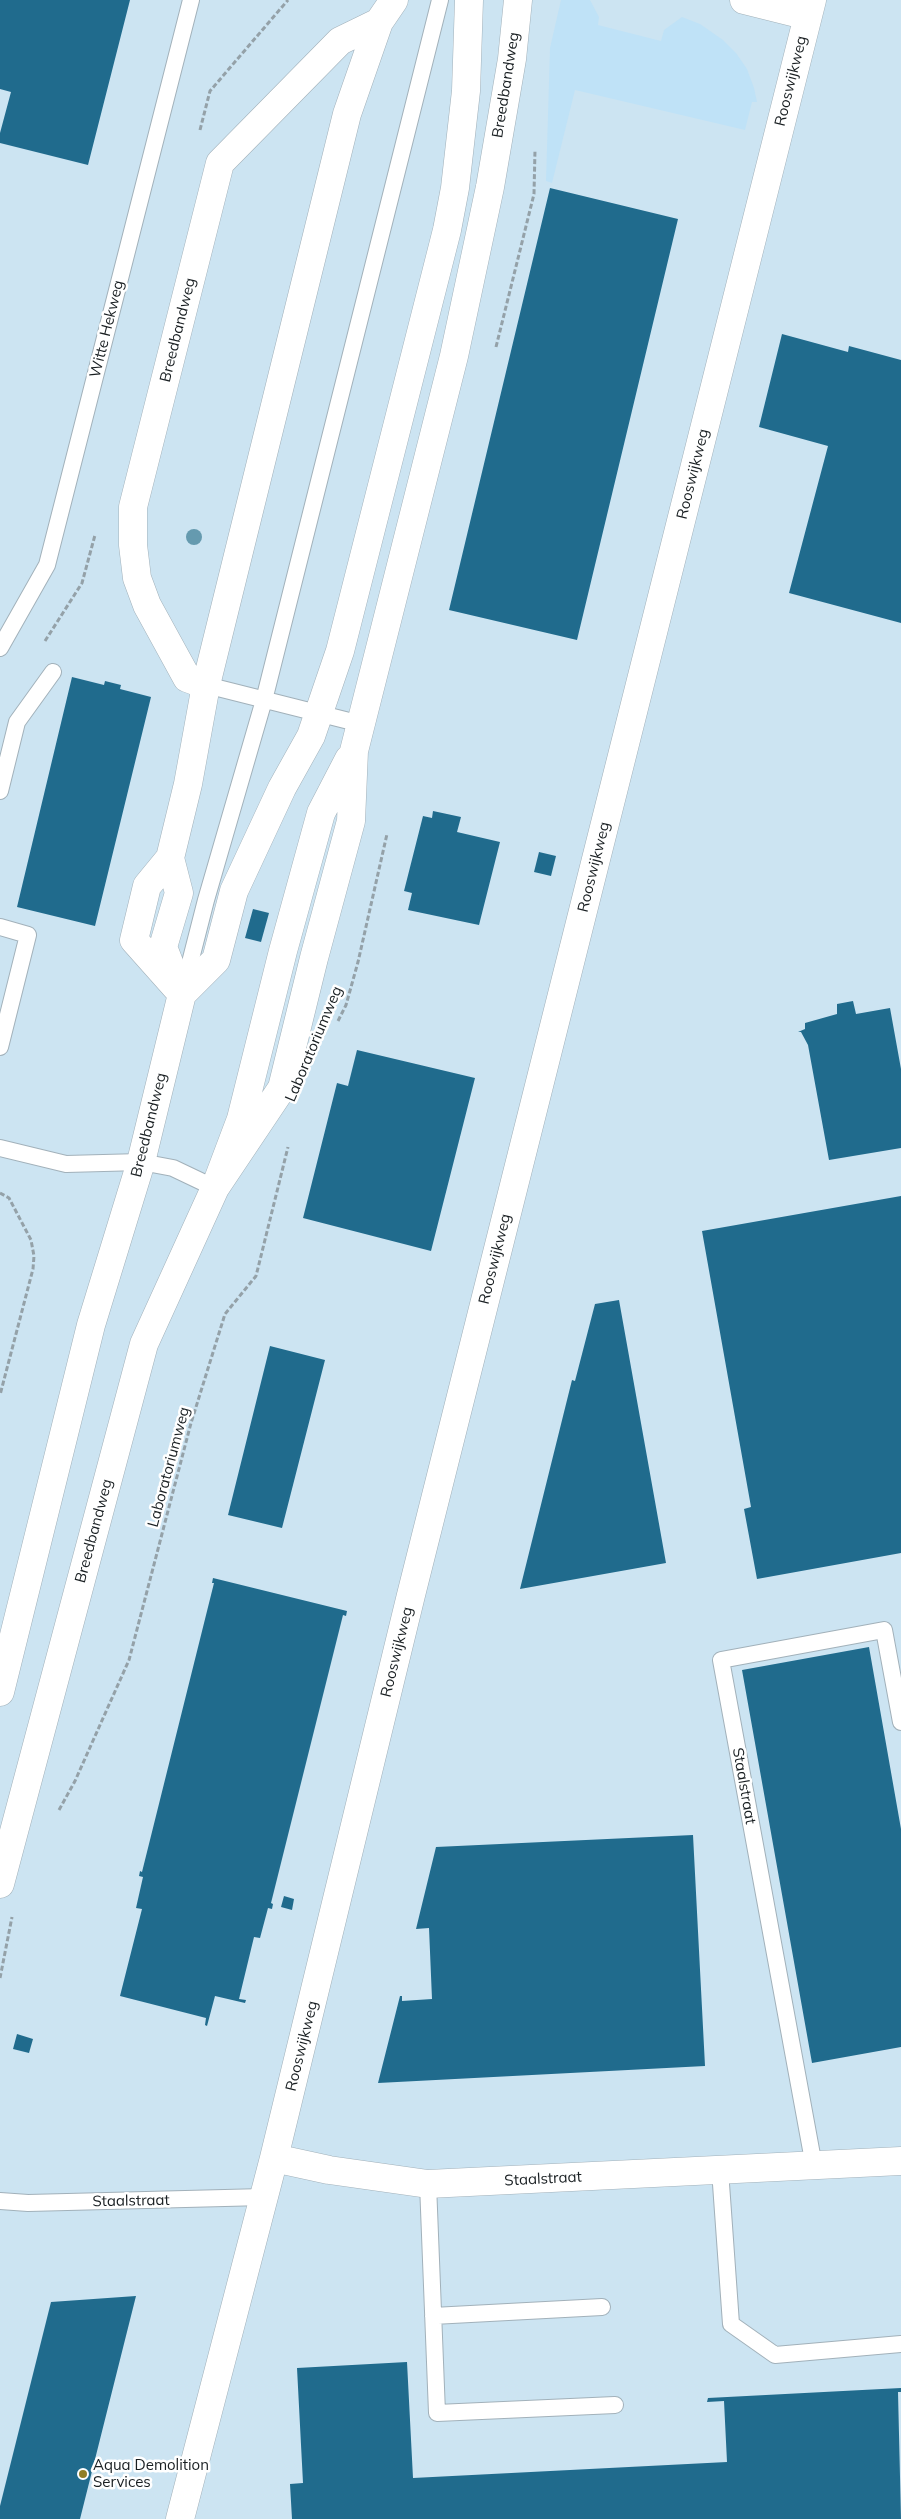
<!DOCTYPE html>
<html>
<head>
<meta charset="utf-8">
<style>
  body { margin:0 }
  canvas { display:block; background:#dff0f9 }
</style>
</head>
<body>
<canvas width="901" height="2519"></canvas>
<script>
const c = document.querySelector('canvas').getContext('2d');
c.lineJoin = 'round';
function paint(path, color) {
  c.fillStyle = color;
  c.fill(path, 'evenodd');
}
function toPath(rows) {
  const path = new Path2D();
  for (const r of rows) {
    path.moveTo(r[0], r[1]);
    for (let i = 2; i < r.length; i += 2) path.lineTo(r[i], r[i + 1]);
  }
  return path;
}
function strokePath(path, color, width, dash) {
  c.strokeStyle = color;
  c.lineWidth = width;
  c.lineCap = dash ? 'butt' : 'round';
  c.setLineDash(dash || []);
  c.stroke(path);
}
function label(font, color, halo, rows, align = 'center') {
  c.font = font + ' Mulish,sans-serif';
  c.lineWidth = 5;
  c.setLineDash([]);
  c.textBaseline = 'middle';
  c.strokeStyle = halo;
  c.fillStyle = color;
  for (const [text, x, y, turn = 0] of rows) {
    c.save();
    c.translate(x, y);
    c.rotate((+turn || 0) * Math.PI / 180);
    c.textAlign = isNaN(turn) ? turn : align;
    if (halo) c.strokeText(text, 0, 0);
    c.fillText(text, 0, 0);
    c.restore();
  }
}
paint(toPath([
  [0,0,901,0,901,2519,0,2519]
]), '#cce4f2');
paint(toPath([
  [561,0,590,0,599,17,598,25,661,41,664,30,682,17,700,24,723,40,736,53,747,69,754,88,757,102,752,102,745,130,575,90,552,183,546,181,550,48]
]), '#bfe2f7');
paint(toPath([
  [0,0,130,0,88,165,0,143,0,133,11,92,0,89],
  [550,188,678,219,577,640,449,610],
  [782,334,848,352,849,346,901,360,901,623,789,593,828,446,759,427],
  [72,677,104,685,105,681,121,685,120,689,151,697,95,926,17,907],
  [433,811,461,817,457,832,500,842,479,925,408,910,412,893,404,891,423,816,432,818],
  [539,852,556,856,551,876,534,872],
  [253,909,269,913,261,942,245,938],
  [853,1001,856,1014,890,1008,901,1069,901,1148,829,1160,808,1045,801,1032,798,1032,805,1029,805,1023,837,1014,837,1004],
  [357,1050,475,1078,431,1251,303,1218,337,1083,348,1086],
  [901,1196,901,1553,757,1579,744,1509,751,1507,702,1231],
  [619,1300,666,1563,520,1589,572,1380,575,1381,595,1304],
  [270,1346,325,1360,282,1528,228,1515],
  [213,1578,347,1611,346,1616,343,1615,271,1903,273,1904,272,1909,268,1908,260,1938,254,1937,239,1999,246,2000,245,2003,215,1996,207,2026,205,2025,206,2018,120,1996,142,1909,136,1908,143,1877,139,1876,140,1871,142,1872,214,1583,212,1583],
  [869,1647,901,1829,901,2047,812,2063,742,1670],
  [693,1835,705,2066,378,2083,400,1996,402,1996,402,2001,432,1999,429,1928,416,1929,436,1847],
  [284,1896,294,1899,292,1910,281,1907],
  [17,2034,33,2039,29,2053,13,2049],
  [136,2296,80,2519,0,2519,0,2506,51,2302],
  [407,2362,413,2478,727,2462,724,2401,707,2402,708,2398,901,2388,901,2392,898,2392,901,2519,292,2519,290,2484,303,2483,297,2368]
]), '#206b8d');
const service = toPath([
  [0,648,47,565,191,0],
  [206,685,361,724],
  [0,791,17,722,53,672],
  [0,927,28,935,0,1047],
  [183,990,206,900,264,700,440,0],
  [0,1148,66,1164,141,1162,173,1168,215,1188],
  [814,2166,721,1660,884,1630,901,1722],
  [720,2170,731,2324,775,2355,901,2344],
  [428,2184,437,2413,615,2405],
  [0,2201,28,2203,264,2197],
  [433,2316,602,2307]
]);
const minor = toPath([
  [744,0,808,16],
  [206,685,187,678,147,605,137,578,133,545,133,507,220,163,340,41,379,22,394,0],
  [170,858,179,893,163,947,175,978],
  [182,994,134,940,147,886,170,858,188,784,206,685,347,114,379,22],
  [215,1188,282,1088,314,958,351,821,354,751,454,356,490,187,512,59,518,0],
  [0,1692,91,1325,141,1162,182,994,216,960,234,891,282,788,311,736,340,651,447,230,455,188,466,91,469,0],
  [0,1884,144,1344,215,1188,241,1119,283,951,321,813,349,759],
  [274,2158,329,2170,428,2184,901,2161],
  [180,2519,274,2158,411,1595,812,0]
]);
strokePath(service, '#a2b1ba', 18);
strokePath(minor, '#a2b1ba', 29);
strokePath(toPath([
  [200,130,210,91,288,0],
  [496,347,534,194,535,150],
  [45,641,82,583,95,535],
  [338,1021,346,1005,358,962,387,834],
  [0,1193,9,1198,31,1240,34,1256,33,1269,0,1395],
  [59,1810,75,1781,129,1660,191,1423,225,1314,256,1276,288,1147],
  [0,1978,12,1917]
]), '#94a1a8', 3, [5, 2.5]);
strokePath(service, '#fff', 16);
strokePath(minor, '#fff', 28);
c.fillStyle = '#659aaf';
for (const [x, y] of [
  [194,537]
]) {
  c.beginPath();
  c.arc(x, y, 8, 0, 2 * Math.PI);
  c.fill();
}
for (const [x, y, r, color] of [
  [83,2474,5,"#907e24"]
]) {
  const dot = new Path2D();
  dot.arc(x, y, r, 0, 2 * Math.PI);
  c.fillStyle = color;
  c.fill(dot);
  strokePath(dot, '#fff', 2);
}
label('15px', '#181e21', '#fff', [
  ["Rooswijkweg",791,81,-76],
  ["Breedbandweg",506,85,-81],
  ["Witte Hekweg",107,329,-76],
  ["Breedbandweg",178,330,-76],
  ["Rooswijkweg",693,474,-76],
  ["Rooswijkweg",594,867,-76],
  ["Laboratoriumweg",314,1044,-67],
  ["Breedbandweg",149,1125,-76],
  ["Rooswijkweg",495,1259,-76],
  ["Laboratoriumweg",169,1467,-75],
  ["Breedbandweg",94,1531,-75],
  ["Rooswijkweg",397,1652,-76],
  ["Staalstraat",744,1786,80],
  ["Rooswijkweg",302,2046,-76],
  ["Staalstraat",543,2179,-3],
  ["Staalstraat",131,2201,-1]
]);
label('15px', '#181e21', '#fff', [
  ["Aqua Demolition",93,2465],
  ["Services",93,2482]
], 'left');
</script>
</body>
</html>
